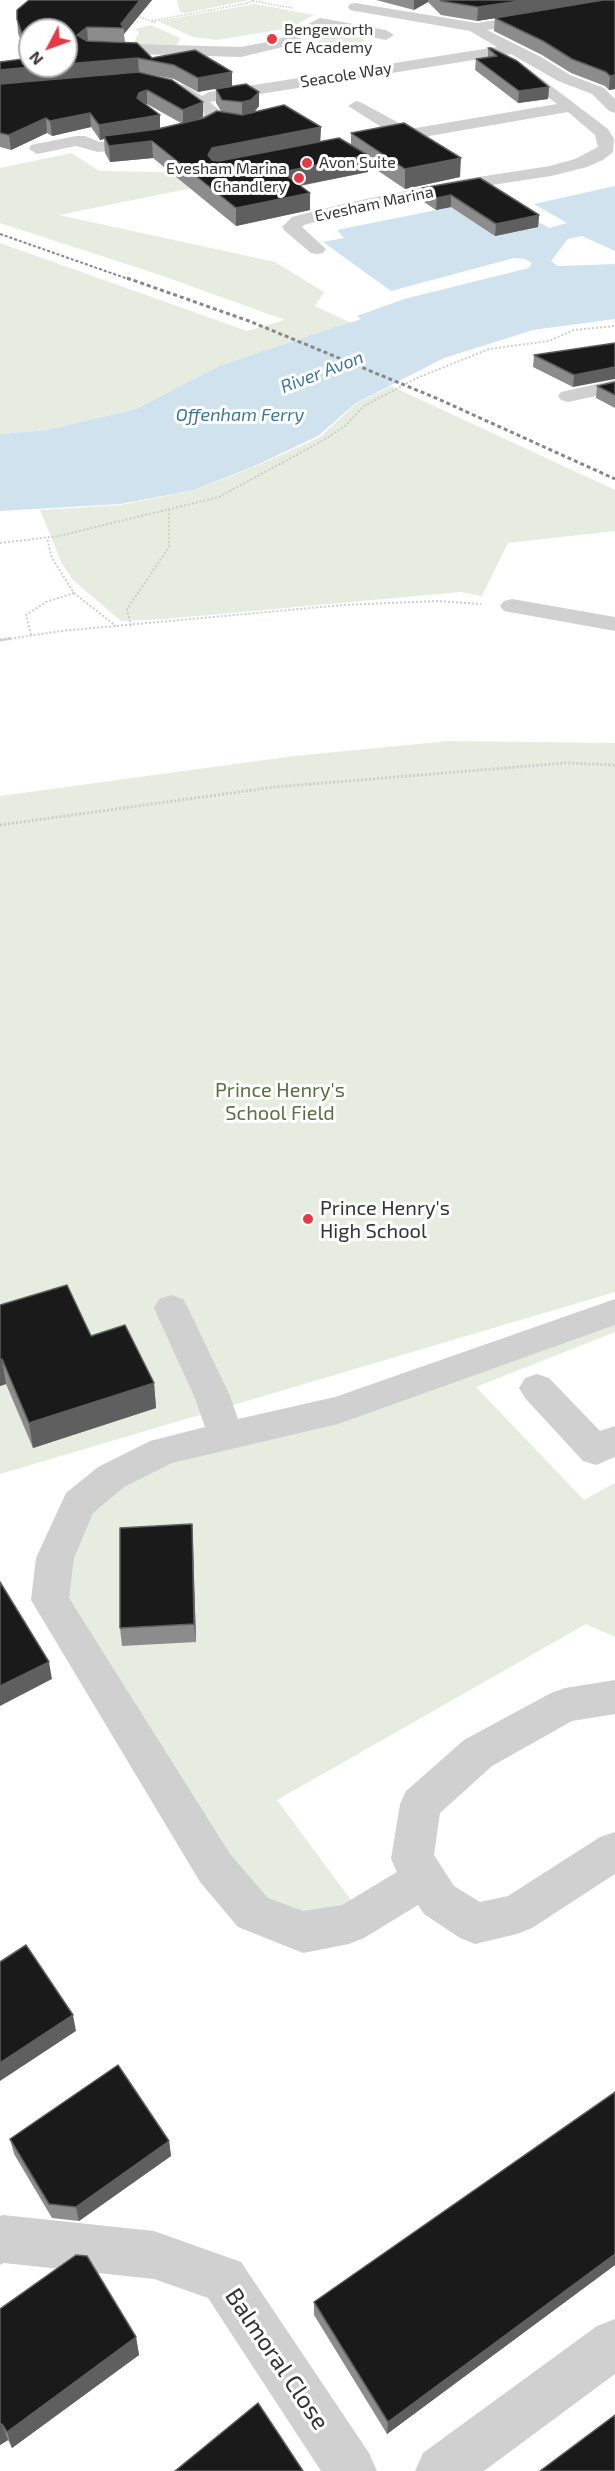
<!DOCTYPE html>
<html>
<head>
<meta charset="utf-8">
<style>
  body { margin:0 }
  #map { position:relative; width:615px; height:2471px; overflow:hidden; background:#fff; font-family:"Exo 2",sans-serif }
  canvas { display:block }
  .north { position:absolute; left:18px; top:18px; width:60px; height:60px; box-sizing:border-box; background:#fff; border:2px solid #adadad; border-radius:50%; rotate:229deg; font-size:16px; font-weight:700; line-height:24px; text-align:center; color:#333 }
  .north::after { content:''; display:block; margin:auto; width:21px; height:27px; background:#e63946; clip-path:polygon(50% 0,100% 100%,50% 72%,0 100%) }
</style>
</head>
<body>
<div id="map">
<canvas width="615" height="2471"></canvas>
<div class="north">N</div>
</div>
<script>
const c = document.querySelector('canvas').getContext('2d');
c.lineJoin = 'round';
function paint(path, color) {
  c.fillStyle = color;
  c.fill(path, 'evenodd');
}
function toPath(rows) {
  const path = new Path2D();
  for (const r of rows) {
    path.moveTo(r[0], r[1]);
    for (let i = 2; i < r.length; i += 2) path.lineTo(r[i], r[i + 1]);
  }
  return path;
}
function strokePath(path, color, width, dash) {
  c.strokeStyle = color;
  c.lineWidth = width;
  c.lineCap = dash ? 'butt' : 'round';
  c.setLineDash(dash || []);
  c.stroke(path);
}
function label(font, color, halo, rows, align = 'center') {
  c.font = font + ' "Exo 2",sans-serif';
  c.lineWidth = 6;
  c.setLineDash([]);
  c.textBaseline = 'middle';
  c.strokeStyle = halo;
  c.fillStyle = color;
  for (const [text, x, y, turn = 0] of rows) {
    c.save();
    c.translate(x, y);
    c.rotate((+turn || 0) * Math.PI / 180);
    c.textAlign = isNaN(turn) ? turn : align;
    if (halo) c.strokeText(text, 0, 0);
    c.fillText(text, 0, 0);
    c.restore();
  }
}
paint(toPath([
  [177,0,249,0,186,13,180,12],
  [255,4,314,15,290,28,217,40,193,37,158,21],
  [151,25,180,38,175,49,133,44,139,32,135,29],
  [327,27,337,28,331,32,363,38,365,45,357,48,300,39,314,40,326,32,315,30],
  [72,153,99,171,261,174,59,215,275,262,324,292,315,306,351,323,219,366,136,409,47,430,0,434,0,243,247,331,285,320,157,274,0,223,0,168],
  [391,386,615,490,615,531,508,543,482,596,461,592,165,619,121,621,74,581,62,564,40,510,121,505,195,490,259,465,320,437,357,403],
  [449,741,615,743,615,1292,0,1474,0,796,294,756],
  [615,1312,615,1332,476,1387,584,1500,615,1483,615,1637,586,1624,277,1800,362,1915,253,1913,50,1600,111,1477]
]), '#e6ecdf');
paint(toPath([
  [615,186,615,251,582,236,568,239,551,261,558,266,615,264,615,319,533,330,444,358,356,403,318,436,257,465,194,490,121,504,0,511,0,434,47,430,136,409,219,366,361,319,357,316,404,299,529,268,532,263,525,259,514,258,391,291,323,242,344,238,337,230,496,198,549,228,567,223,534,204]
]), '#cfe2ee');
strokePath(toPath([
  [253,1,293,8],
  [137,16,156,23],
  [152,21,248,3,253,0]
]), '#cdcdcd', 1.5, [1.5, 1.5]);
strokePath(toPath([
  [0,543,59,536,219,497,322,441,345,426,364,406,417,378,489,349,549,341,574,330,615,326],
  [74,593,116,626],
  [131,626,127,609,169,547,169,509],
  [31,635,26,615,46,602,74,593,52,558,47,538],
  [2,640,61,631,343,605,437,601,481,604]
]), '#cdcdcd', 2, [2, 2]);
strokePath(toPath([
  [0,640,12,638],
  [0,825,275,787,566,763,615,765]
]), '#cdcdcd', 3, [2, 2]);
paint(toPath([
  [615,1,615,9,487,30,541,57,570,75,604,88,615,99,615,113,609,111,592,94,558,81,511,54,210,102,218,109,222,120,204,132,121,150,98,152,76,146,37,154,29,149,31,145,76,136,85,136,100,142,121,140,193,125,205,118,203,111,174,92,157,86,155,83,163,78,186,86,202,96,209,92,497,47,470,31,355,11,350,10,348,7,350,4,355,3,477,23,615,1],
  [320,18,386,30,394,35,386,40,322,27,287,46,241,57,99,53,91,48,99,43,241,47,277,40,320,18],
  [512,58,517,60,608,129,614,139,613,152,603,160,587,167,551,176,459,190,349,213,304,225,302,227,326,249,323,253,317,254,311,253,285,231,282,227,292,217,347,203,459,180,550,166,575,159,598,147,595,135,568,112,377,145,371,144,369,140,371,136,391,133,348,106,356,101,362,103,410,129,557,104,507,66,504,63,512,58],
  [615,380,615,392,568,402,561,400,558,396,561,392,615,380],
  [512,599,615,617,615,631,504,611,500,606,504,601,512,599],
  [171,1295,183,1299,188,1308,230,1396,238,1419,335,1397,615,1299,615,1325,338,1424,172,1463,124,1487,93,1513,74,1558,69,1598,230,1854,268,1898,303,1911,342,1905,397,1872,391,1859,400,1804,406,1791,464,1740,551,1693,565,1688,615,1680,615,1714,572,1721,492,1766,440,1813,434,1855,454,1886,480,1902,508,1896,600,1837,615,1832,615,1874,532,1928,517,1934,475,1944,460,1938,424,1914,418,1905,364,1938,349,1944,303,1953,238,1927,200,1882,31,1600,36,1558,66,1493,98,1467,150,1441,205,1427,194,1396,154,1308,159,1299,171,1295],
  [537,1374,549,1378,600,1431,615,1426,615,1457,596,1465,583,1461,525,1398,519,1388,525,1378,537,1374],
  [3,2215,154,2231,241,2262,369,2453,377,2471,321,2471,208,2298,154,2279,4,2263,0,2265,0,2216,3,2215],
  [615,2319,615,2374,484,2471,415,2471,423,2453,597,2326,615,2319]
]), '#d0d0d0');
strokePath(toPath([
  [0,234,131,280]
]), '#888', 2, [3, 2]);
strokePath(toPath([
  [127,278,249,321,436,398,615,479]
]), '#888', 3, [4, 3]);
paint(toPath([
  [29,0,152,0,124,34,125,42,87,41,152,58,232,72,198,92,174,79,139,72,0,84,27,59,18,33,17,19],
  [376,0,615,0,615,89,609,90,605,86,571,73,542,55,494,31,495,18,477,21,441,15,428,2,414,10],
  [488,48,549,87,548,99,518,103,475,70,476,59,488,57],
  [138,72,203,102,203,117,196,119,221,111,216,103,216,89,259,106,254,112,321,127,320,142,351,145,351,133,460,177,405,189,368,164,368,172,300,186,310,210,236,226,153,158,110,162,105,153,104,139,100,140,91,127,52,136,47,133,11,150,0,147,0,84],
  [146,104,147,104,181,123,160,128,160,115],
  [422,188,539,215,538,227,495,236,451,207,436,210,421,200],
  [615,343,573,387,533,367,534,355],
  [615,382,615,408,596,398,597,386],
  [0,1305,91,1336,154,1383,156,1408,33,1448,6,1384,0,1386],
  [192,1524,196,1642,122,1646,120,1628],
  [615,2092,615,2265,387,2434,314,2315,314,2302],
  [10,2139,169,2141,171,2156,79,2221,52,2218,14,2154],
  [0,2309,136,2337,139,2355,12,2448,8,2440,0,2445]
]), '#8c8c8c');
paint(toPath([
  [140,0,152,0,124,34,124,28,121,24],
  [414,0,428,0,428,2,414,10],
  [526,0,612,0,477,21,478,7],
  [87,27,88,41,78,49,77,35],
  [138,58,139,72,0,84,0,70,42,66,66,66,66,64],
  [232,72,232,86,198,92,198,78],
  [615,75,615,89,609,90,610,76],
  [549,87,548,99,518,103,519,91],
  [147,90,147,104,140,107,137,98,139,93],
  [259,92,259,106,252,115,242,117,242,102],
  [203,102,203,117,183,124,183,110],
  [90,113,91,127,52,136,50,121],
  [160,115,160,130,104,136,104,139,100,140,99,125],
  [46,118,47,133,11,150,9,135],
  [321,127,320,144,213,165,208,155,212,148],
  [152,141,153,158,110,162,109,146],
  [368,155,368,172,282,189,282,172],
  [461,158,460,177,405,189,405,169],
  [310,193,310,210,236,226,236,208],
  [451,195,451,207,436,210,437,198],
  [539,215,538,227,495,236,496,224],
  [615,367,615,379,573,387,574,375],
  [2,1359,6,1384,0,1386,0,1360],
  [154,1383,156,1408,33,1448,29,1423],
  [192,1524,193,1543,196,1642,194,1624],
  [49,1662,52,1679,0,1706,0,1686],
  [73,2015,76,2031,0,2081,0,2063],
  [169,2141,171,2156,79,2221,76,2207],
  [615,2254,615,2265,387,2434,388,2422],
  [136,2337,139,2355,12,2448,7,2432],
  [2,2424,8,2440,0,2445,0,2425]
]), '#5f5f5f');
const building = toPath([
  [29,0,140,0,121,24,124,28,87,27,77,35,87,41,137,43,152,58,195,50,232,72,198,78,174,65,138,58,66,64,66,30,30,30,30,66,42,66,0,70,0,62,30,58,17,19,17,10,29,0],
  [440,0,526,0,478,7,441,1,440,0],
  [603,0,615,0,615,75,610,76,606,72,572,59,543,41,495,18,603,0],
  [488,48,491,48,517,61,549,87,519,91,476,59,497,56,488,48],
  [138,72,172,80,203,102,183,110,147,90,139,93,137,98,160,115,99,125,90,113,50,121,46,118,9,135,0,133,0,84,138,72],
  [246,84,259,92,251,100,242,102,222,100,216,89,246,84],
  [284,105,321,127,212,148,208,155,212,160,219,161,339,138,368,155,282,172,310,193,236,208,152,141,109,146,104,136,158,129,204,118,217,111,242,115,284,105],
  [404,123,461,158,405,169,351,133,404,123],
  [480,178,539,215,496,224,451,195,437,198,422,188,480,178],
  [615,343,615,367,574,375,534,355,615,343],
  [615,382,615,395,597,386,615,382],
  [67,1285,91,1336,125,1325,154,1383,29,1423,2,1359,0,1360,0,1305,67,1285],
  [192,1524,194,1624,120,1628,120,1528,192,1524],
  [0,1582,49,1662,0,1686,0,1582],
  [26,1945,73,2015,0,2063,0,1962,26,1945],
  [118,2065,169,2141,76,2207,49,2204,10,2139,118,2065],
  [615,2092,615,2254,388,2422,314,2302,615,2092],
  [76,2255,87,2256,136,2337,7,2432,2,2424,0,2425,0,2309,76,2255],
  [258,2403,303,2471,175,2471,258,2403],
  [615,2415,615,2471,540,2471,615,2415]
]);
paint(building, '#1a1a1a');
strokePath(building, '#5f5f5f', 1.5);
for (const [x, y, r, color] of [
  [272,39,6,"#e63946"],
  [307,163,6,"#e63946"],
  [299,178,6,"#e63946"],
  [308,1219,6,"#e63946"]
]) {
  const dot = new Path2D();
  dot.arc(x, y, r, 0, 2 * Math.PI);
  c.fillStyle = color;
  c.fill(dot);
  strokePath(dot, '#fff', 2);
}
label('16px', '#333', '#fff', [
  ["Bengeworth",284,30],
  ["CE Academy",284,48],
  ["Avon Suite",319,163],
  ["Evesham Marina",287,169,"right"],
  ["Chandlery",287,187,"right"]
], 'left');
label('16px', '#333', '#fff', [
  ["Seacole Way",346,75,-9],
  ["Evesham Marina",374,204,-12]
]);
label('italic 18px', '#3f7597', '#fff', [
  ["River Avon",322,372,-21],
  ["Offenham Ferry",240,415]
]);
label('20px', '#56703f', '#fff', [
  ["Prince Henry's",280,1090],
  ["School Field",280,1113]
]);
label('20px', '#333', '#fff', [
  ["Prince Henry's",320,1208],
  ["High School",320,1231]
], 'left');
label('24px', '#333', '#fff', [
  ["Balmoral Close",277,2359,56]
]);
</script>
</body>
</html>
